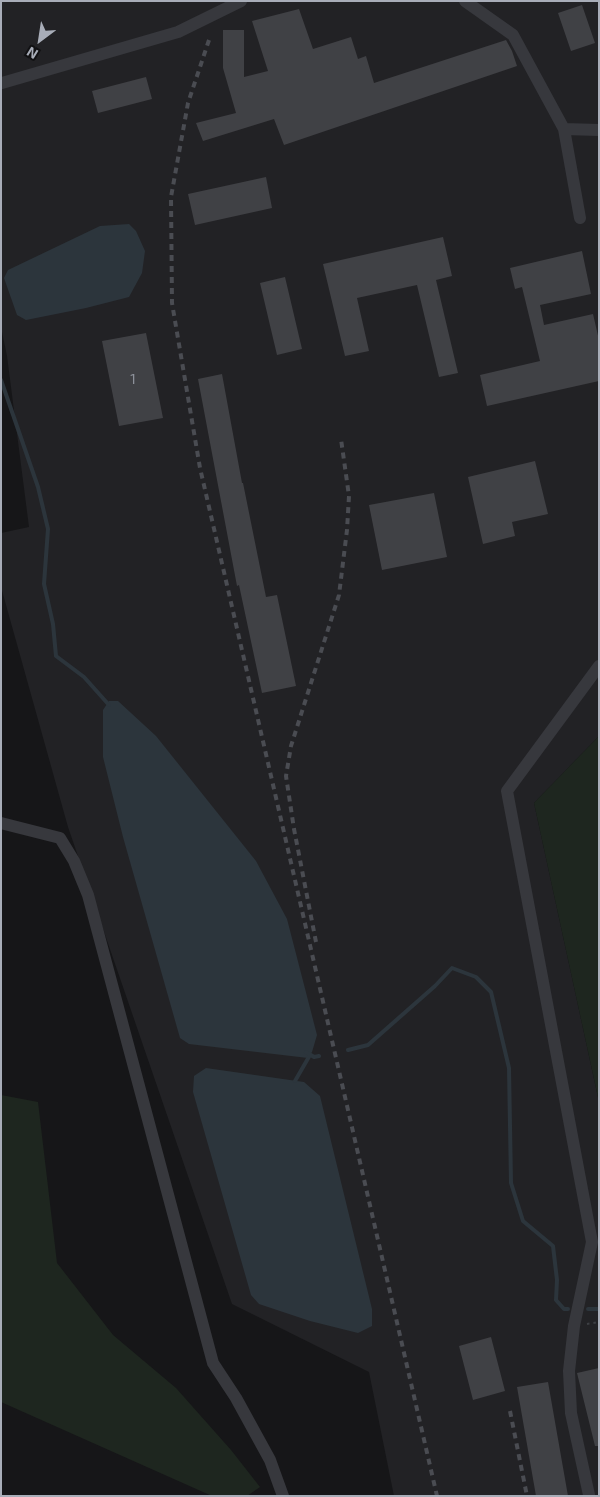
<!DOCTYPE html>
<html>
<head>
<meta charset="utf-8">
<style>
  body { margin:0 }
  #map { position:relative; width:600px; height:1497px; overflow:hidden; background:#161618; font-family:"Exo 2",sans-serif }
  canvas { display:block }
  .frame { position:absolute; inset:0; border:2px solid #a8adb8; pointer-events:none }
  .north { position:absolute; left:15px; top:15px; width:50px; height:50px; -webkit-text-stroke:4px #111113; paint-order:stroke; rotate:211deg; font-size:14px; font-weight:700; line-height:20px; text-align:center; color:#a8adb8 }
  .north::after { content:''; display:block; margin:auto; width:18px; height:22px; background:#a8adb8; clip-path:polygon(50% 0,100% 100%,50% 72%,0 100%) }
</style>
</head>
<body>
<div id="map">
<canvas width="600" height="1497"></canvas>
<div class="frame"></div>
<div class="north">N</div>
</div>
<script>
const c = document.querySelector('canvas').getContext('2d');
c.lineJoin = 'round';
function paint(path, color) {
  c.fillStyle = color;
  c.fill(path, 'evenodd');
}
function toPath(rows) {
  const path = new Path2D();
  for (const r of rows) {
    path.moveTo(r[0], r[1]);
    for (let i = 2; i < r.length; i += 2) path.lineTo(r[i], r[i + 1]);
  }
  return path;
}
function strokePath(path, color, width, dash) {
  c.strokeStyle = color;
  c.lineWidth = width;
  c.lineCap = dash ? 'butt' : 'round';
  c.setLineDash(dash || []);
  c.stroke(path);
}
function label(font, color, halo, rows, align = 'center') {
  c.font = font + ' "Exo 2",sans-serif';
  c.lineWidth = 4.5;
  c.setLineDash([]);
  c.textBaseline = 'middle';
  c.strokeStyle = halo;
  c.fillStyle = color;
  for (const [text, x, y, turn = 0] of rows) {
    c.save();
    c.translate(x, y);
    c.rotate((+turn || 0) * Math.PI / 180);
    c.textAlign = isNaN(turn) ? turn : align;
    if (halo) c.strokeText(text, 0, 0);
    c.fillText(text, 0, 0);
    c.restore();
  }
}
paint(toPath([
  [1,1,599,1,599,736,534,803,599,1102,599,1496,394,1496,369,1372,232,1304,68,827,1,587,1,533,29,527,7,356,1,327]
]), '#222225');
paint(toPath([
  [599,736,599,1102,534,803],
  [1,1095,38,1102,57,1263,113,1335,176,1388,231,1450,260,1487,247,1496,212,1496,1,1402]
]), '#1e261f');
paint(toPath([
  [129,224,136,231,145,251,142,273,129,297,86,308,26,320,17,315,4,278,8,270,100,226],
  [109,701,118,701,156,736,256,861,287,919,317,1035,312,1052,308,1058,189,1044,180,1038,123,837,103,757,103,710],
  [206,1068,304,1082,320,1096,372,1309,372,1326,358,1333,310,1321,259,1304,251,1295,193,1092,194,1076]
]), '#2c353c');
strokePath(toPath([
  [1,380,38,487,48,529,44,584,53,624,56,656,84,677,109,705],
  [348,1050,368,1045,435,986,452,968,476,977,491,992,509,1068,511,1183,523,1221,553,1246,557,1280,556,1300,564,1309,568,1309],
  [306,1052,314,1057,319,1056],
  [295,1081,310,1055],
  [588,1309,599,1309]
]), '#2c353c', 4);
paint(toPath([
  [582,5,595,43,571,51,558,13],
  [299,9,313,49,351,37,358,59,366,56,374,83,506,40,512,51,517,66,284,145,274,119,203,141,196,123,236,113,223,68,223,30,244,30,244,77,268,71,252,21],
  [146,77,152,99,98,113,92,91],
  [266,177,272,208,195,225,188,194],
  [443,237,452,276,436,280,458,373,439,377,417,285,357,298,369,351,345,356,323,264],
  [582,251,591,294,540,305,544,325,593,314,599,340,599,381,487,406,480,375,540,361,522,287,515,289,510,268],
  [285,277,302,349,277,355,260,283],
  [146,333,163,418,119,426,102,341],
  [222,374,242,483,243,483,266,597,277,595,296,686,262,693,239,585,237,586,198,379],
  [535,461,548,514,512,522,515,536,483,544,468,477],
  [434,493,447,557,382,570,369,505],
  [491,1337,505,1391,473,1400,459,1346],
  [599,1368,599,1446,595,1446,577,1373],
  [548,1382,568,1496,536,1496,517,1387]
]), '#404145');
strokePath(toPath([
  [587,1324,599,1322]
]), '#3d3f44', 2, [2.5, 4]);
strokePath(toPath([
  [465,1,513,35,564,129,580,218],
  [2,83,178,32,241,1],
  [564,129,599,130],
  [1,823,60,838,74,861,88,895,213,1363,236,1398,270,1460,283,1496],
  [589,1495,571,1413,569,1371,574,1326,592,1242,507,791,599,666]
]), '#37383d', 12);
strokePath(toPath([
  [209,40,188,103,171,197,172,303,200,468,437,1496],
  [316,942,294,829,286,776,291,746,339,595,347,530,349,496,341,439],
  [510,1411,527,1496]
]), '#4a4c52', 4, [6, 5]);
label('14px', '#8e929b', null, [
  ["1",133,379]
]);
</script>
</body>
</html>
